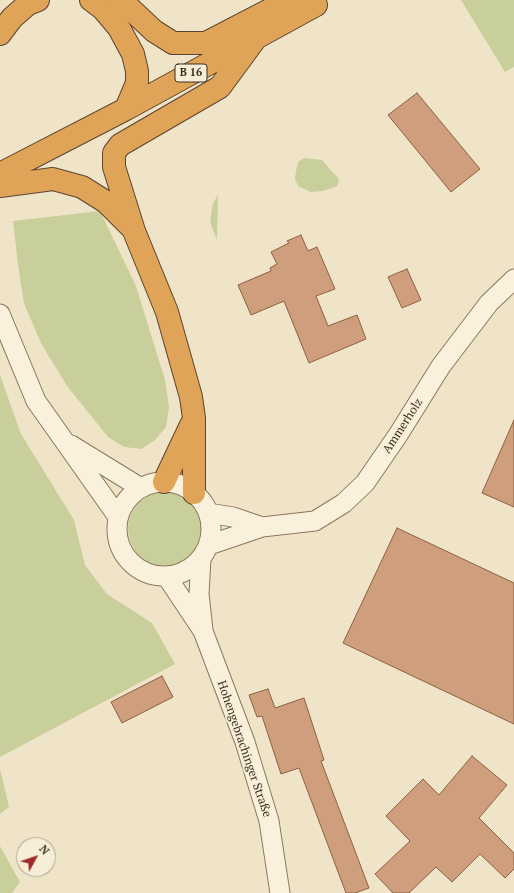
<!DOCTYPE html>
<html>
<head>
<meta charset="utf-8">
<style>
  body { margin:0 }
  #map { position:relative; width:514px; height:893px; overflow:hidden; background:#f0e4c8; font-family:"PT Serif",serif }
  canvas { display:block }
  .north { position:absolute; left:16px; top:837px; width:40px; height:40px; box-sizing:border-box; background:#f7eed8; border:1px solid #ada18e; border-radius:50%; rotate:50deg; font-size:11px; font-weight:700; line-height:16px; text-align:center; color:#3d2e20 }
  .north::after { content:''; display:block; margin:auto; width:14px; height:18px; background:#9e2a2b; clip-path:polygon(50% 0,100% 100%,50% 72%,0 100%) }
</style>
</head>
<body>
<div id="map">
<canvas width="514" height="893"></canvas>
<div class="north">N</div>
</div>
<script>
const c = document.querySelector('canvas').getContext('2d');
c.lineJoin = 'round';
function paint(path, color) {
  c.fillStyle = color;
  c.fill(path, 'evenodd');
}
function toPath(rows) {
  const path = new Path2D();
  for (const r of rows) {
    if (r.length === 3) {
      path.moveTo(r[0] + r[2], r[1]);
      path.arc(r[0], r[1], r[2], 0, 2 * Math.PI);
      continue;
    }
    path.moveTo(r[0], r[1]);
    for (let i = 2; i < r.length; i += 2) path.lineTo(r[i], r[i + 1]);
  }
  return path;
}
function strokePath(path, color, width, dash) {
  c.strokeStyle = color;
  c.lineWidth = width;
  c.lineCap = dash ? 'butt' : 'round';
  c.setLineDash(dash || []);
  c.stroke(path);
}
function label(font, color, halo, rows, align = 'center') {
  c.font = font + ' "PT Serif",serif';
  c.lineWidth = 4;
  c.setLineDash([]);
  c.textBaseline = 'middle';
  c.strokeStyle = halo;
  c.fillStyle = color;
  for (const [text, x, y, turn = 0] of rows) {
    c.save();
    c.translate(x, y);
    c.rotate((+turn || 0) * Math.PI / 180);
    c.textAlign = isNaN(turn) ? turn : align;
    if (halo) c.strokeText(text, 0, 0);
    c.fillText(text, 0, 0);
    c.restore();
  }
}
paint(toPath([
  [461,0,514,0,514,67,505,72],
  [304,158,322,160,338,178,339,182,337,186,323,191,310,192,298,186,295,179,296,171,298,162],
  [218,195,217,240,210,222,213,203],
  [100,211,136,286,165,380,169,407,166,427,154,441,141,449,124,447,108,437,67,386,42,345,24,304,18,265,13,221],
  [0,375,21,434,74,520,85,565,107,594,152,623,175,664,0,757],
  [165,529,37],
  [0,769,9,807,0,814],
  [0,846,20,882,12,893,0,893]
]), '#c9cf9b');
const building = toPath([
  [417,93,480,169,451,192,388,115,417,93],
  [301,235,308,251,317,247,335,289,316,296,328,326,357,315,366,339,309,363,284,301,251,315,238,285,271,271,270,268,277,264,271,252,289,243,287,241,301,235],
  [407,269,421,300,402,308,388,277,407,269],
  [514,420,514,507,482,493,514,420],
  [397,528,514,583,514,724,343,643,397,528],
  [162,676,173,697,122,723,111,702,162,676],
  [268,689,275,708,304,698,324,760,321,761,369,888,355,893,346,893,299,768,281,774,262,716,257,717,249,695,268,689],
  [472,756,507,785,479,818,514,853,514,869,505,878,480,854,452,882,436,867,409,893,393,893,375,874,410,841,386,816,423,779,439,795,472,756]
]);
paint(building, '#cf9f7d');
strokePath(building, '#8d5f41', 1);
const minor = toPath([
  [0,314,36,401,118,517],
  [71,445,141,488],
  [164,529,47],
  [208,513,233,517,262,527],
  [209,545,262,527,315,521,344,503,365,483,398,435,441,366,489,303,514,279],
  [201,559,199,594,203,630],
  [167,577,203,631,245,742,269,821,280,893]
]);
const highway = toPath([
  [91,0,103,9,119,28,133,54,137,71,137,83,126,109],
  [121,0,154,31,173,43,206,43,281,4,316,5],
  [0,34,12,18,28,4,38,0],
  [0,174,126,109,316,5],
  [0,186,53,179,82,187,106,202,132,228],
  [164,482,191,425],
  [194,493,194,418,191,397,167,312,134,231,114,167,114,153,120,145,220,87,256,38]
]);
strokePath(minor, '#8d765c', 21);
strokePath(highway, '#5b4430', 24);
strokePath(minor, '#faf1dc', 19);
strokePath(highway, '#e0a458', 22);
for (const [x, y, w] of [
  [191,73,32]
]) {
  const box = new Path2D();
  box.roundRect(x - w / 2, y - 9, w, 18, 3);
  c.fillStyle = '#f7eed8';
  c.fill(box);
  strokePath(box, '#3d2e20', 1);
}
label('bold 11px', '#3d2e20', null, [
  ["B 16",191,73]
]);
label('12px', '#3d2e20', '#f7eed8', [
  ["Ammerholz",403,426,-57],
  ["Hohengebrachinger Straße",244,749,71]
]);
</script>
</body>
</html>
